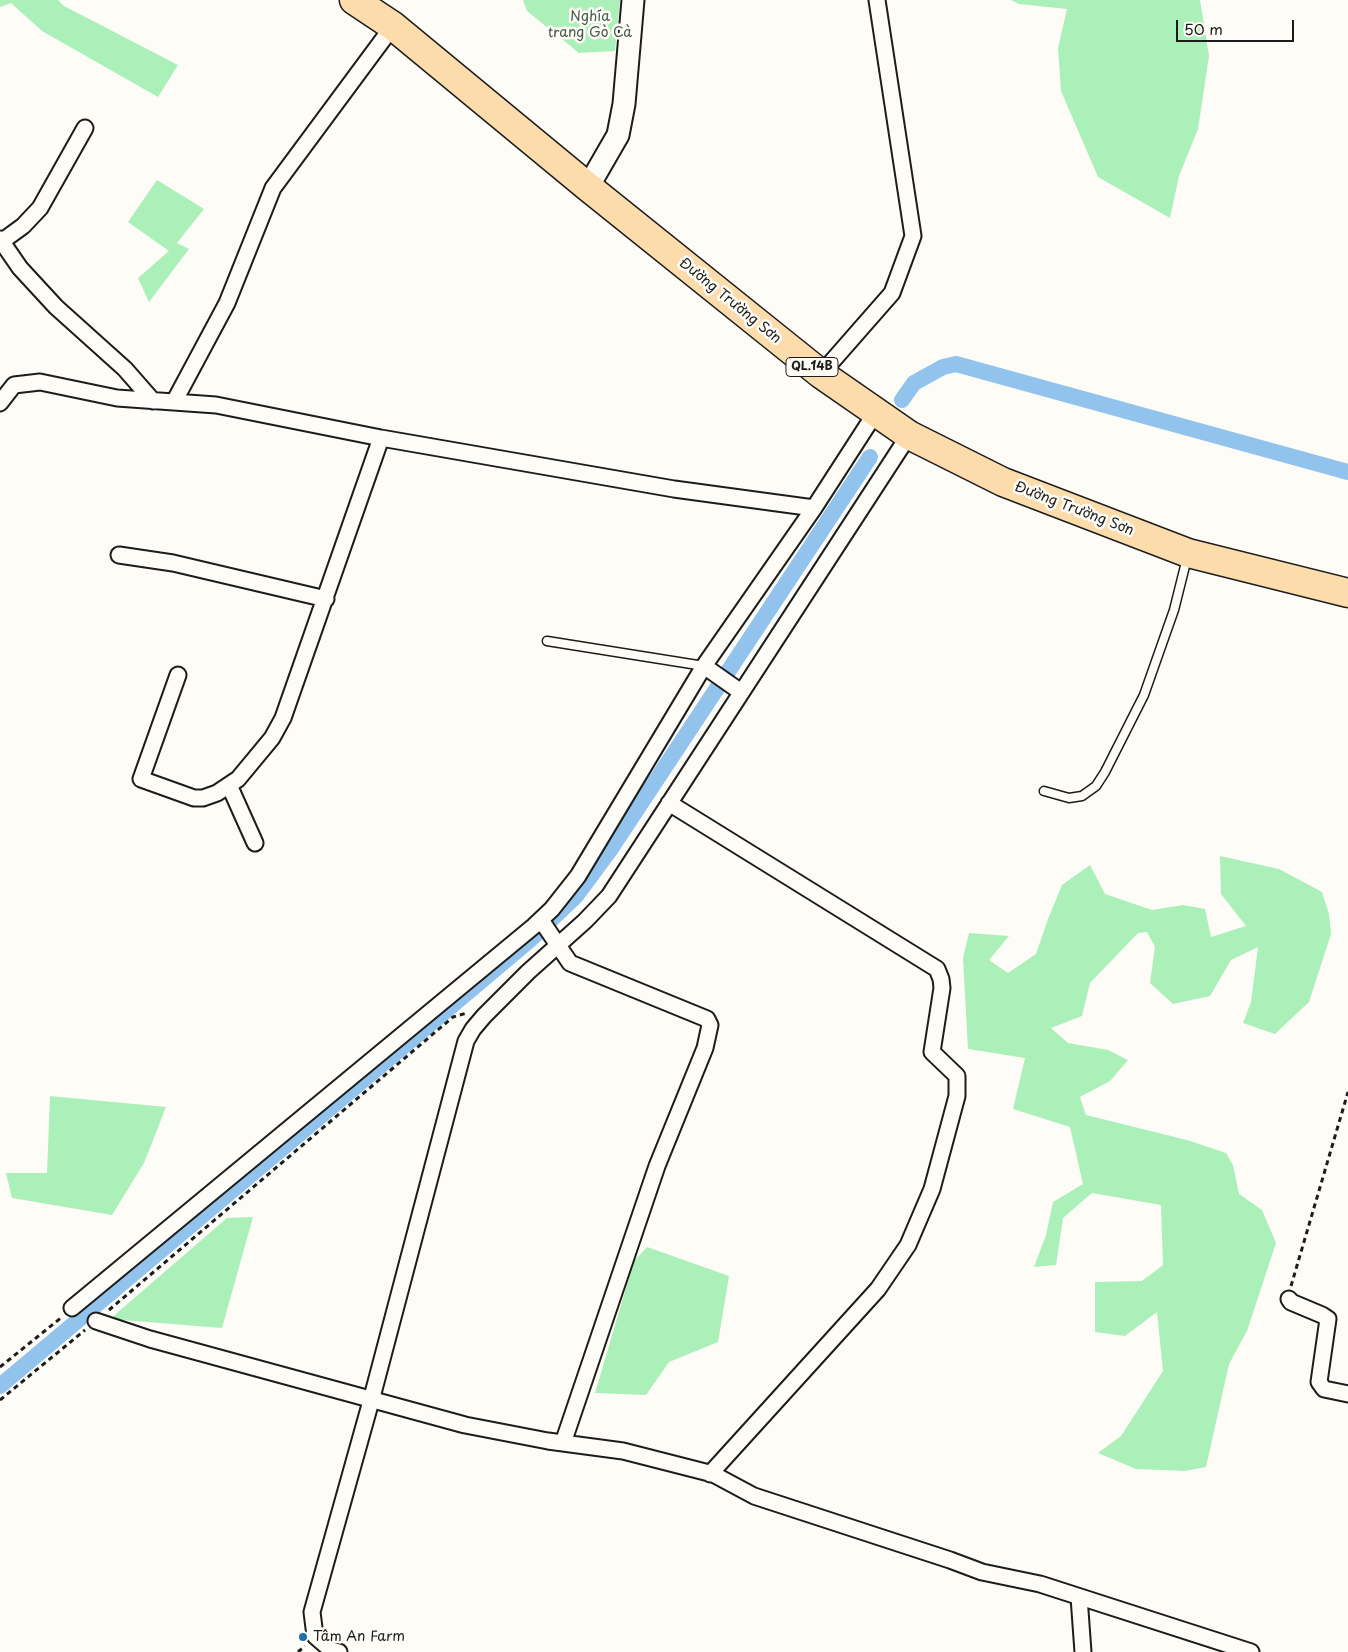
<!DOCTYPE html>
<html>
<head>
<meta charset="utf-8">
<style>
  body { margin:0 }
  #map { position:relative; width:1348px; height:1652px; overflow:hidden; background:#fdfcf7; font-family:"Playpen Sans",sans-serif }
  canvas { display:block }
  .scale { position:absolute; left:1176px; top:20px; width:118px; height:22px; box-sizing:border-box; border:2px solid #1c1c1c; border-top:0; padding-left:6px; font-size:15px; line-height:18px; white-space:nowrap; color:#1c1c1c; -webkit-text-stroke:4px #fdfcf7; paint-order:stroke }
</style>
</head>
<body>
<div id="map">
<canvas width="1348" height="1652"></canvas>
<div class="scale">50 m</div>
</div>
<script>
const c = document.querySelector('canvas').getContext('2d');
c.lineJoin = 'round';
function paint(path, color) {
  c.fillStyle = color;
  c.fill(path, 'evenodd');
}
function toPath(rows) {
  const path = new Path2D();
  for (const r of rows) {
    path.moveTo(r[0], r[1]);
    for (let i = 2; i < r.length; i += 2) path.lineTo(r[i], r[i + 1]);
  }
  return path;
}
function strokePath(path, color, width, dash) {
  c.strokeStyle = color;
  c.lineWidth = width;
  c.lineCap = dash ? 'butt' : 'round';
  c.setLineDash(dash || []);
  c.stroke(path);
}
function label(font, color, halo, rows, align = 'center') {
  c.font = font + ' "Playpen Sans",sans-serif';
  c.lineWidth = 5;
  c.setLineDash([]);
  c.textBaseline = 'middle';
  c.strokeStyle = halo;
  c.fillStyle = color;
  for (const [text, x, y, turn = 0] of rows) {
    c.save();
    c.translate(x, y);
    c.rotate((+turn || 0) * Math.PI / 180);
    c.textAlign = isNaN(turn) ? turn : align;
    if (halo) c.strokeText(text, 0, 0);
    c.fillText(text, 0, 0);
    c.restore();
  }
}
paint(toPath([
  [0,0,58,0,64,6,178,65,158,97,42,31,11,3,0,7],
  [523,0,620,0,615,51,579,53,527,11],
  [1011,0,1200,0,1209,56,1198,129,1179,176,1170,218,1098,177,1061,91,1058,48,1067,9,1019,4],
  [157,180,204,209,177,243,189,249,149,302,138,278,169,251,128,222],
  [1220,856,1279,869,1322,892,1329,914,1331,934,1309,1002,1275,1034,1243,1023,1251,1002,1258,947,1231,960,1210,996,1173,1004,1150,983,1155,947,1147,932,1138,933,1090,983,1082,1016,1051,1028,1068,1043,1108,1050,1128,1060,1110,1081,1080,1097,1086,1115,1187,1140,1226,1153,1233,1165,1239,1194,1262,1210,1276,1243,1247,1331,1229,1364,1206,1467,1185,1471,1136,1469,1098,1453,1121,1436,1163,1371,1157,1312,1125,1336,1095,1332,1095,1282,1142,1281,1163,1265,1161,1205,1092,1193,1063,1218,1056,1265,1034,1267,1046,1235,1053,1202,1083,1184,1070,1127,1013,1109,1025,1058,968,1049,963,958,969,933,1009,936,989,960,1008,973,1036,954,1048,919,1062,885,1090,865,1105,894,1152,910,1183,905,1205,909,1211,937,1246,926,1221,894],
  [50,1096,166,1107,144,1163,112,1215,12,1198,6,1173,47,1173],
  [253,1217,222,1328,110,1319,227,1218],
  [647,1247,729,1276,718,1342,669,1362,646,1395,595,1393,634,1261]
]), '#abefb9');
strokePath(toPath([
  [902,400,914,383,943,367,956,364,1348,472],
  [0,1386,530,940,576,896,610,850,870,457]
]), '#91c3ed', 16);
const lane = toPath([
  [547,641,704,666],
  [1044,791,1069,798,1082,796,1096,786,1105,772,1144,695,1174,610,1187,558]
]);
const street = toPath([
  [0,239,20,268,56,307,125,369,153,401],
  [1,242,23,226,40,208,85,128],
  [821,374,892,293,913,236,877,0],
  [174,402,227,303,273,188,393,26],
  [0,403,14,385,40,382,117,398,216,405,381,438,674,489,814,508],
  [119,555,173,563,326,599],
  [704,666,741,692],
  [178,675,141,779,194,798,203,798,217,793,238,779,272,738,283,718,381,438],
  [229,785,255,843],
  [669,803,937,969,941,979,942,988,932,1052,957,1076,957,1096,932,1189,908,1245,878,1289,710,1474],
  [541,920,570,963,707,1019,710,1025,705,1048,657,1166,563,1443],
  [1289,1299,1291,1302,1322,1315,1328,1319,1319,1382,1324,1389,1348,1394],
  [72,1308,534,926,552,909,578,876,704,666,814,508,876,412],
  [96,1321,150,1339,465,1425,548,1441,623,1451,713,1474,754,1496,950,1560,982,1572,1040,1584,1251,1652],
  [1079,1597,1083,1652],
  [339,1652,331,1650,315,1636,312,1612,371,1401,466,1041,473,1029,484,1016,528,972,585,921,609,896,909,435]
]);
const secondary = toPath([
  [588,187,618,135,624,104,633,0]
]);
const highway = toPath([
  [354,0,393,26,588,187,821,374,909,435,1003,482,1188,553,1348,593]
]);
strokePath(lane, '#1c1c1c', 11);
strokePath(street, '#1c1c1c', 19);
strokePath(secondary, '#1c1c1c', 25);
strokePath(highway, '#1c1c1c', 31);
strokePath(toPath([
  [1291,1286,1348,1092],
  [109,1310,453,1017,467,1013],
  [0,1367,62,1317],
  [0,1400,85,1330],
  [298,1652,305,1646]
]), '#1c1c1c', 3, [5, 4]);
strokePath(lane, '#fdfcf7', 8);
strokePath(street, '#fdfcf7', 15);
strokePath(secondary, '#fdfcf7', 21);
strokePath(highway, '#fddcac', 28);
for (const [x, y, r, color] of [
  [303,1637,5,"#1f6fb2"]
]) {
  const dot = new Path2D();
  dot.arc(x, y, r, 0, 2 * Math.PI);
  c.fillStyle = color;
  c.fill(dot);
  strokePath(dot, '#fdfcf7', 2);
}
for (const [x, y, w] of [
  [812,367,52]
]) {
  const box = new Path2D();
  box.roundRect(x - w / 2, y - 9.5, w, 19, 4);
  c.fillStyle = '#fdfcf7';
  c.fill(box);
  strokePath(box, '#1c1c1c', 1);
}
label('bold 12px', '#1c1c1c', null, [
  ["QL.14B",812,367]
]);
label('14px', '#475b4b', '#fdfcf7', [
  ["Nghĩa",590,17],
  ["trang Gò Cà",590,33]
]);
label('14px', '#1c1c1c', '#fdfcf7', [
  ["Đường Trường Sơn",730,301,39],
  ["Đường Trường Sơn",1074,509,21]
]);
label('14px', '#1c1c1c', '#fdfcf7', [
  ["Tâm An Farm",313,1637]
], 'left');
</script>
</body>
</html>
